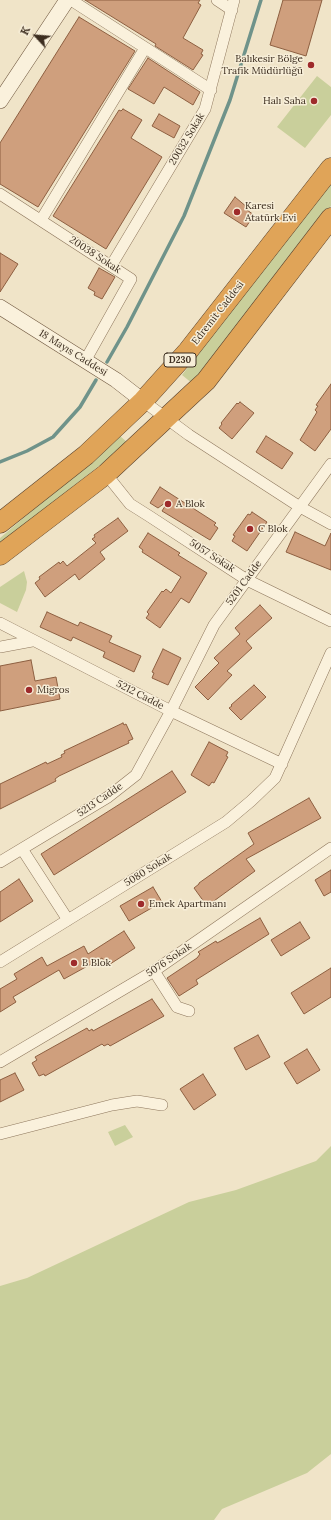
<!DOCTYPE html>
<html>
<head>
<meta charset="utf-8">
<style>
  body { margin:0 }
  #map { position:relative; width:331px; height:1520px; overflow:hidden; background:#f0e4c8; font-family:Lora,serif }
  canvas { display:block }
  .north { position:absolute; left:16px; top:16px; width:40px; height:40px; -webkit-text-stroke:3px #f7eed8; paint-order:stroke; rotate:296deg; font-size:11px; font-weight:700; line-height:16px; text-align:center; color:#3d2e20 }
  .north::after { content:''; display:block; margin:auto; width:14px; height:18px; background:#3d2e20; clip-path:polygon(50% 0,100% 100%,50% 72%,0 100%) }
</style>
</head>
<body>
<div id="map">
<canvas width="331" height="1520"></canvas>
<div class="north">K</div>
</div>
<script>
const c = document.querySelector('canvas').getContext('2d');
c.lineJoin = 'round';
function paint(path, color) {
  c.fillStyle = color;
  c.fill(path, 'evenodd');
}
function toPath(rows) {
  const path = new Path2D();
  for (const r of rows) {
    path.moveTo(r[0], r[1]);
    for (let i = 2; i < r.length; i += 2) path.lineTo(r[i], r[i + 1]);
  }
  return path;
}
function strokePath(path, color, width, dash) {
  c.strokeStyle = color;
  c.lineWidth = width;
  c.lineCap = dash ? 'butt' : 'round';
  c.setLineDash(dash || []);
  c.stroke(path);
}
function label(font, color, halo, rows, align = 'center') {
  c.font = font + ' Lora,serif';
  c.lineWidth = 3;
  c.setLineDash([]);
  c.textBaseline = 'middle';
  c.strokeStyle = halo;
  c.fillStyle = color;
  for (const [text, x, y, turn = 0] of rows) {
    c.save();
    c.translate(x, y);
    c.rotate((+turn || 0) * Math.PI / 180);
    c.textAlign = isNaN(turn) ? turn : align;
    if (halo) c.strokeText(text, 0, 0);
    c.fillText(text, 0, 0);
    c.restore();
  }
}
paint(toPath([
  [317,76,331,87,331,115,305,148,277,127],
  [331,182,331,206,193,384,182,375],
  [120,436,128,443,0,544,0,538],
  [24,571,27,582,26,590,17,612,0,603,0,587],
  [125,1125,133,1137,115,1146,108,1132],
  [331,1146,331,1454,307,1473,222,1509,214,1520,0,1520,0,1286,27,1278,189,1202,236,1190,316,1161]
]), '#c9cf9b');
strokePath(toPath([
  [107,362,127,327,184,216,230,100,261,0],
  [0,462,27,451,53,437,80,407,96,380]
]), '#6f938a', 3.5);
const building = toPath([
  [85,0,200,0,198,3,201,5,183,38,203,50,201,54,203,55,193,70,155,46,156,44,85,0],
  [283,0,322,0,306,56,270,45,283,0],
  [79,17,135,51,38,207,0,184,0,143,79,17],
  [148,58,200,92,193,105,164,87,154,104,128,89,148,58],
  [123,109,142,120,131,138,162,157,106,249,53,216,119,110,121,111,123,109],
  [159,114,180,126,174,138,152,126,159,114],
  [235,197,248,208,247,210,254,215,246,227,224,213,235,197],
  [0,253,18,264,0,292,0,253],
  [99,268,115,277,102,299,94,295,95,292,88,288,99,268],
  [331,384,331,429,315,451,300,440,317,412,315,410,318,406,316,405,331,384],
  [240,402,254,413,232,439,219,428,222,424,221,423,237,403,238,404,240,402],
  [266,436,293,453,282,469,256,452,266,436],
  [160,487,216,523,214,525,218,528,210,540,162,511,169,500,158,508,150,503,160,487],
  [252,512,267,522,247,551,232,541,235,536,233,535,248,514,250,515,252,512],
  [118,518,128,531,100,552,105,559,79,580,75,574,45,597,35,583,40,579,39,577,59,562,60,564,63,561,67,566,96,543,92,539,95,537,94,535,118,518],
  [295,532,325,546,331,533,331,570,286,552,295,532],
  [148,533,180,553,178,555,207,573,189,603,181,598,160,628,146,618,149,614,147,612,162,591,163,592,166,589,171,593,181,577,142,552,143,550,139,547,148,533],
  [260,605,272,618,246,641,252,648,227,671,232,675,208,700,195,687,219,663,214,658,240,634,235,628,260,605],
  [47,612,78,626,80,622,112,636,109,642,141,656,134,672,103,657,105,652,73,637,71,641,40,627,47,612],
  [163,649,181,658,168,685,152,678,154,673,152,672,163,649],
  [31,660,35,681,56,677,60,699,0,711,0,666,31,660],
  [254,685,266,697,241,720,229,708,232,706,231,705,254,685],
  [123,723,124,725,126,724,133,739,128,741,129,743,59,776,55,779,56,781,0,809,0,784,46,762,47,764,62,757,61,755,65,753,64,751,123,723],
  [209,742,228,752,226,756,228,757,214,783,212,782,209,786,191,775,209,742],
  [172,771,186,792,54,875,41,854,172,771],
  [309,798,321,818,246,859,255,871,207,906,194,888,199,884,199,883,254,844,248,833,309,798],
  [331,870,331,892,324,896,315,880,331,870],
  [19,879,33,901,0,922,0,892,19,879],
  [153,887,162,902,129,921,120,906,153,887],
  [260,918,269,934,196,980,198,984,179,996,167,978,197,958,200,954,198,952,216,941,217,943,221,941,260,918],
  [300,922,310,938,281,956,271,940,300,922],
  [124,931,135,948,107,966,102,958,64,979,59,970,13,997,16,1002,0,1012,0,989,17,979,14,974,42,957,47,966,84,946,88,954,124,931],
  [331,968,331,997,304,1014,291,993,331,968],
  [152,999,164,1016,110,1046,108,1044,104,1046,102,1044,45,1076,44,1074,39,1076,32,1063,37,1060,35,1057,87,1028,89,1031,92,1029,93,1031,152,999],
  [258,1035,270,1057,246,1070,234,1048,258,1035],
  [307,1049,320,1070,297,1084,284,1063,307,1049],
  [15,1073,24,1090,0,1102,0,1080,15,1073],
  [203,1074,216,1095,194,1110,180,1089,203,1074]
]);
paint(building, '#cf9f7d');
strokePath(building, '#8d5f41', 1);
const street = toPath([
  [71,0,211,90],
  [217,0,232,10],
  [0,194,131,279,85,361],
  [41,220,145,48],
  [111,266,205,109,234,0],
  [143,401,189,435,300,507,331,524],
  [106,474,130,504,149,516,247,580,331,621],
  [0,623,171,711,282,764],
  [0,647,32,641],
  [22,849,68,920],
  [0,862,108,797,136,775,171,711,214,625,331,464],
  [0,962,226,822,251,801,275,778,331,653],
  [154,971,177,1007,189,1011],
  [0,1062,154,971,331,848],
  [0,1134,112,1105,137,1101,162,1105]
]);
const secondary = toPath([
  [0,101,67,0],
  [0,307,116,380,143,401]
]);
const highway = toPath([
  [0,523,86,455,143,401,188,351,331,168],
  [0,555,106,474,194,392,206,381,331,218]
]);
strokePath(street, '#8d765c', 12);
strokePath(secondary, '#6f573f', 16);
strokePath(highway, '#5b4430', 21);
strokePath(street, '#faf1dc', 11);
strokePath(secondary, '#faf1dc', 15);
strokePath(highway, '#e0a458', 20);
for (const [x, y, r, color] of [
  [311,65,4,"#9e2a2b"],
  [314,101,4,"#9e2a2b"],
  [237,212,4,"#9e2a2b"],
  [168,504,4,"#9e2a2b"],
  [250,529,4,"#9e2a2b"],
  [29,690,4,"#9e2a2b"],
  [141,904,4,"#9e2a2b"],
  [74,963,4,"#9e2a2b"]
]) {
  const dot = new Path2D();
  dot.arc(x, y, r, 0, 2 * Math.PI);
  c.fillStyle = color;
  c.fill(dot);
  strokePath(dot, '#f7eed8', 1.5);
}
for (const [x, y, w] of [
  [180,360,32]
]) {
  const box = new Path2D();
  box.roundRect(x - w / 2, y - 7, w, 14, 3);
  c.fillStyle = '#f7eed8';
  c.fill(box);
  strokePath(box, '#3d2e20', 1);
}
label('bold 9px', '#3d2e20', null, [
  ["D230",180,360]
]);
label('10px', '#3d2e20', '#f7eed8', [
  ["Balıkesir Bölge",303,59,"right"],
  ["Trafik Müdürlüğü",303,71,"right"],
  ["Halı Saha",306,101,"right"],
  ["Karesi",245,206],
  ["Atatürk Evi",245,218],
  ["A Blok",176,504],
  ["C Blok",258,529],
  ["Migros",37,690],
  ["Emek Apartmanı",149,904],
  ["B Blok",82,963]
], 'left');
label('10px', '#3d2e20', '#f7eed8', [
  ["20032 Sokak",187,139,-59],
  ["20038 Sokak",95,255,33],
  ["Edremit Caddesi",218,313,-52],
  ["18 Mayıs Caddesi",73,353,32],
  ["5057 Sokak",212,556,33],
  ["5201 Cadde",244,583,-54],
  ["5212 Cadde",140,695,27],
  ["5213 Cadde",100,800,-34],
  ["5080 Sokak",148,870,-32],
  ["5076 Sokak",169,960,-34]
]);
</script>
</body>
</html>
